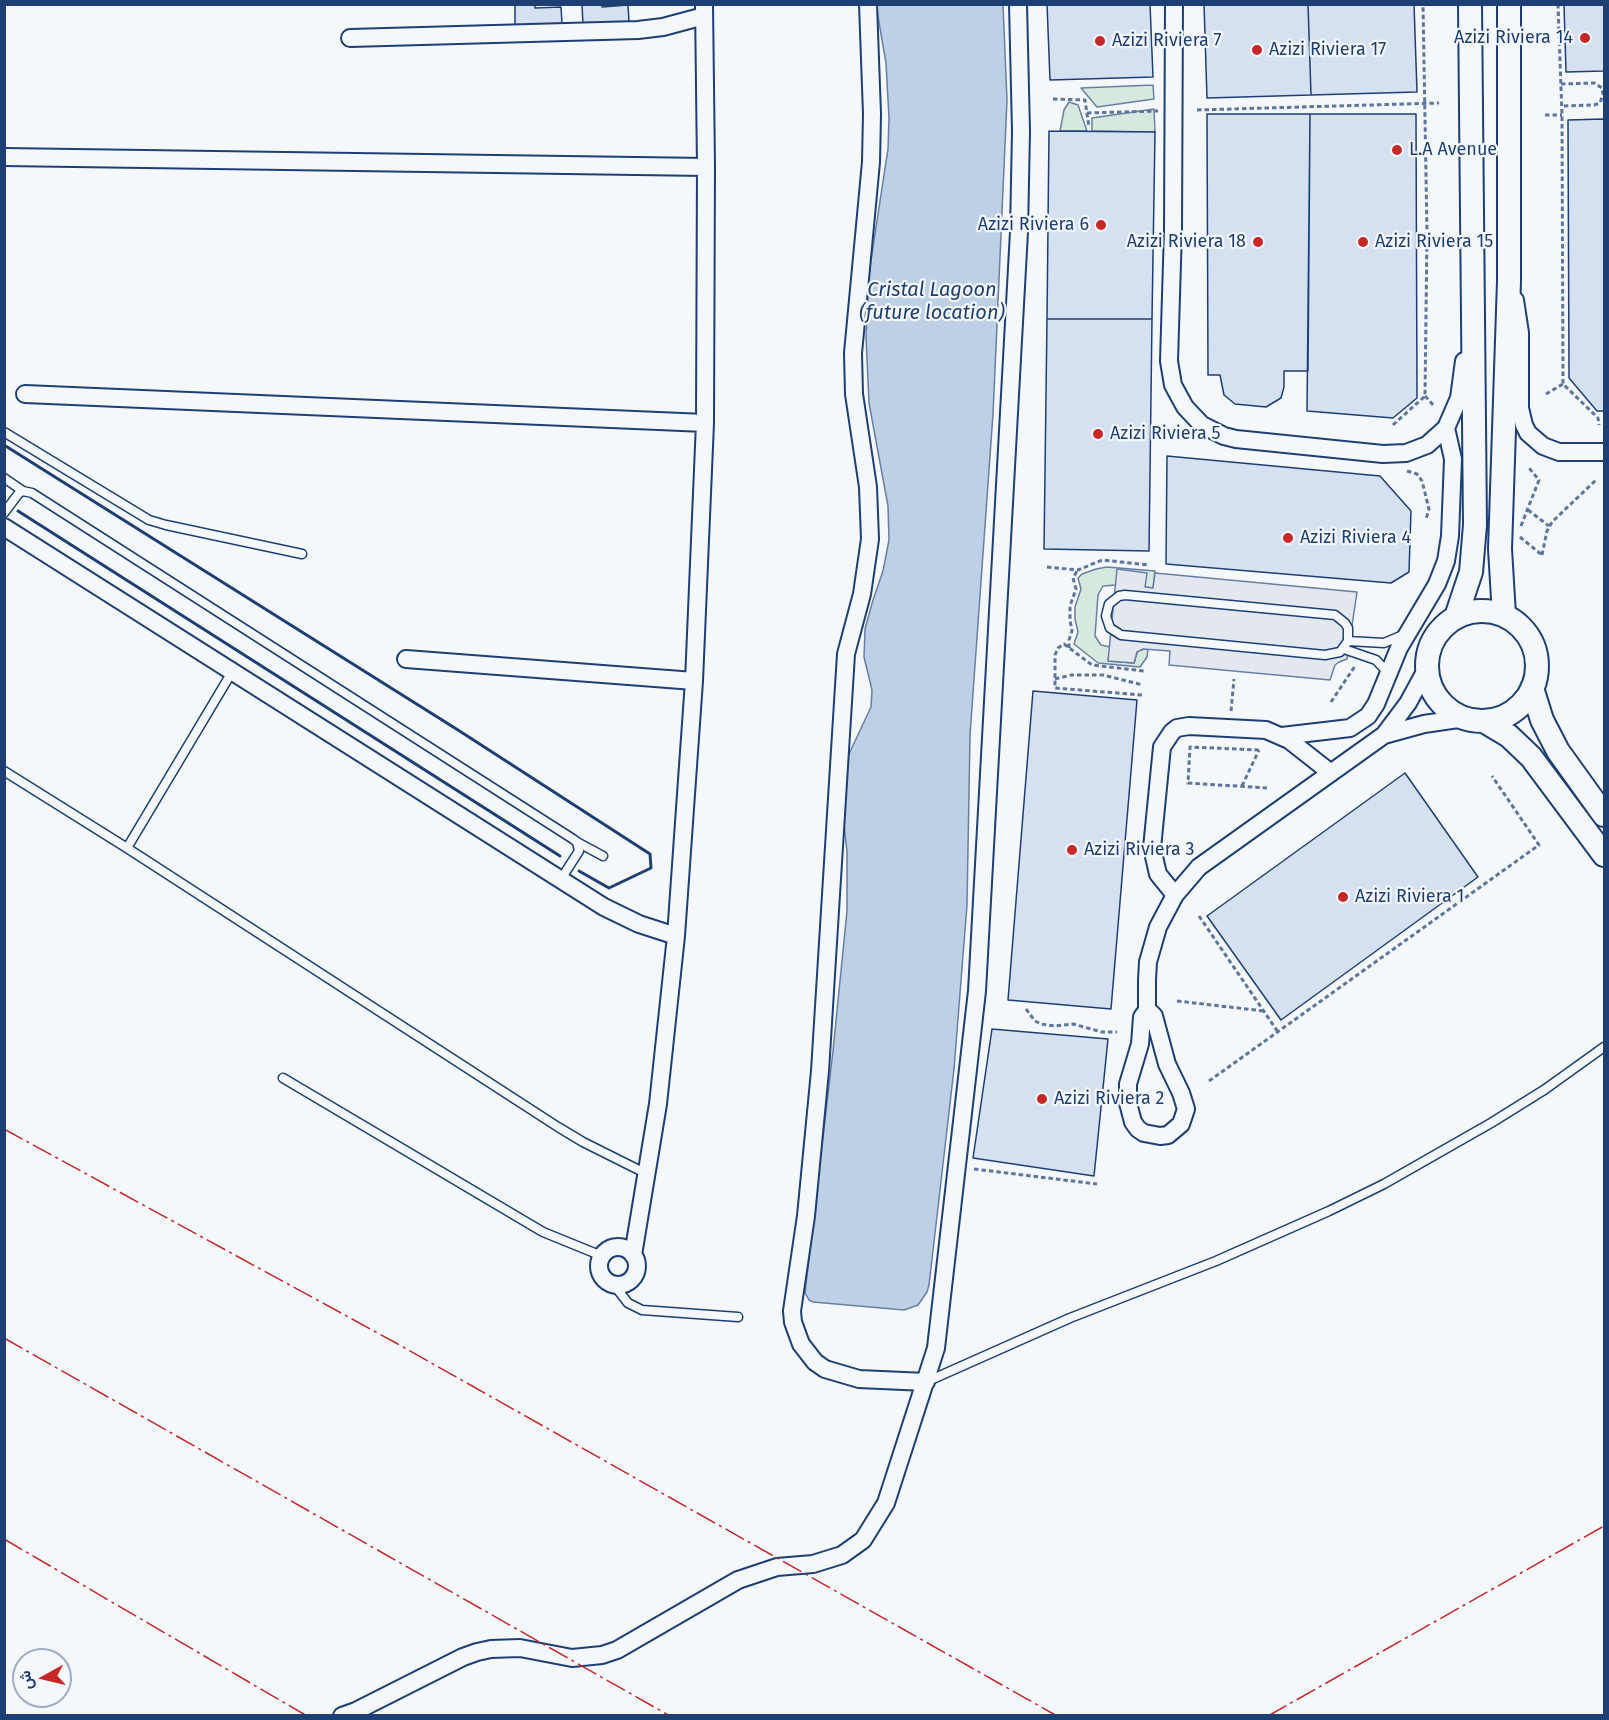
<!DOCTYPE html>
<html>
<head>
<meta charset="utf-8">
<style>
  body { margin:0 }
  #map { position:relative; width:1609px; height:1720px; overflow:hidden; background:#f4f7fb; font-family:"Fira Sans",Vazirmatn,sans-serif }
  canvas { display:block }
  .frame { position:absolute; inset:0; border:6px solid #1d3f73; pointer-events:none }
  .north { position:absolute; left:12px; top:1648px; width:60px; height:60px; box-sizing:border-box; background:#f4f7fb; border:2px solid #9eadc5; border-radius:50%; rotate:262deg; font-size:16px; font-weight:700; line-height:24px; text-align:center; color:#1d3f73 }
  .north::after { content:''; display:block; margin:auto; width:21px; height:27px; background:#c62828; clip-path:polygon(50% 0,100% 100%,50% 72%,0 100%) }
</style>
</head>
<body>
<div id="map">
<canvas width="1609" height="1720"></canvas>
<div class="frame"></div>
<div class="north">ش</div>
</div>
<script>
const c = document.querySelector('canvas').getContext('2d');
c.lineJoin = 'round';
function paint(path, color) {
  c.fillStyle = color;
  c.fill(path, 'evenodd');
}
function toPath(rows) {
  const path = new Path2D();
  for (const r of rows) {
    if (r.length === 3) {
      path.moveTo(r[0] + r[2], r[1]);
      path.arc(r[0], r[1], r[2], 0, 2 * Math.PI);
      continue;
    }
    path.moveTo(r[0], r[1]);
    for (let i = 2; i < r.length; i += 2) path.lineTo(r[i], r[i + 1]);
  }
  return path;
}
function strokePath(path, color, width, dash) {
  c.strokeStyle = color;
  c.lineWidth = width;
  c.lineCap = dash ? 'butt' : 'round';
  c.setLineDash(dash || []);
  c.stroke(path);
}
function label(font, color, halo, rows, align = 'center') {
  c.font = font + ' "Fira Sans",sans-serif';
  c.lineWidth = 4.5;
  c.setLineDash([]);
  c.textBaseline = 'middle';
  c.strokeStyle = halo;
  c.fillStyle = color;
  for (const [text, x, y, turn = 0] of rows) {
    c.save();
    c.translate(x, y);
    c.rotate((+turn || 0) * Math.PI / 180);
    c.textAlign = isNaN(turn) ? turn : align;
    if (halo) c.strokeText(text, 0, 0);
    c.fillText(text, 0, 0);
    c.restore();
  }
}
const green = toPath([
  [1153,85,1154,99,1097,107,1081,88,1153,85],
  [1069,102,1078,105,1087,131,1060,131,1064,110,1069,102],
  [1154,109,1155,132,1092,131,1092,118,1154,109],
  [1107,567,1155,571,1153,588,1145,587,1118,570,1116,585,1103,586,1098,595,1095,636,1101,645,1110,647,1108,661,1134,663,1138,650,1148,649,1147,657,1140,667,1098,663,1074,644,1078,632,1075,619,1075,607,1081,589,1078,578,1082,574,1096,569,1107,567]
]);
paint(green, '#d7e8df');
strokePath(green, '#687fa3', 1.5);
const parking = toPath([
  [1117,569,1147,573,1145,587,1153,588,1155,573,1357,592,1347,659,1339,662,1335,665,1330,680,1169,665,1170,651,1143,649,1137,652,1134,663,1108,661,1117,569]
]);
paint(parking, '#e3e8f0');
strokePath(parking, '#687fa3', 1.5);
const water = toPath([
  [876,5,1003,5,1007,100,993,414,970,735,967,905,954,1069,929,1285,927,1292,918,1305,904,1310,813,1302,809,1300,805,1293,833,1051,847,911,847,852,842,806,848,756,871,707,872,690,864,657,865,629,873,600,883,571,889,540,888,506,869,403,866,337,869,273,888,149,889,118,886,63,876,5]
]);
paint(water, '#bed0e5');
strokePath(water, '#687fa3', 1.5);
const building = toPath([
  [515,4,535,4,535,8,561,7,562,24,515,26,515,4],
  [582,4,602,4,602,7,628,5,629,22,583,25,582,4],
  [1047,4,1150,4,1153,77,1050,80,1047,4],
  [1204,4,1308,4,1311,95,1207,98,1204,4],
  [1308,4,1414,4,1417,92,1311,95,1308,4],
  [1564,4,1604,4,1604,71,1566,72,1564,4],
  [1207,114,1310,114,1308,371,1284,371,1284,387,1281,398,1266,407,1235,404,1224,395,1220,375,1208,375,1207,114],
  [1310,114,1416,114,1417,398,1393,418,1307,411,1310,114],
  [1604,119,1604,411,1597,411,1569,378,1568,120,1604,119],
  [1049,131,1155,132,1152,319,1047,319,1049,131],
  [1047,319,1152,319,1149,551,1044,549,1047,319],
  [1167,456,1380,476,1411,511,1409,572,1391,583,1166,564,1167,456],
  [1033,691,1137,700,1111,1009,1008,1000,1033,691],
  [1405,773,1478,877,1281,1020,1207,916,1405,773],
  [992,1029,1108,1039,1094,1176,973,1158,992,1029]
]);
paint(building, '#d5e0f0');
strokePath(building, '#1d3f73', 1.5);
const lane = toPath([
  [4,432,149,520,166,525,302,554],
  [4,478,23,491],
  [4,513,19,493,23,491,32,493,573,839,577,842,579,851,561,879],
  [1125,595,1335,615,1345,623,1348,628,1348,641,1340,652,1325,655,1121,635,1110,628,1106,616,1109,604,1119,596,1125,595],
  [1348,641,1384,643,1403,635],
  [1344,649,1376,660,1389,674],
  [4,771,127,848,558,1127,583,1142,647,1174],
  [577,842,603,856],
  [127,848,232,672],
  [283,1078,543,1232,602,1256],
  [614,1285,628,1303,642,1310,738,1317],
  [926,1382,1070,1318,1216,1261,1329,1211,1384,1184,1491,1123,1544,1090,1604,1047]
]);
const street = toPath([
  [868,4,872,114,871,162,853,353,854,394,868,487,870,539,862,594,846,654,820,1071,806,1216,792,1311,793,1322,801,1344,815,1362,825,1369,859,1379,926,1382],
  [1174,4,1173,230,1169,361,1173,385,1185,407,1202,425,1224,436,1236,439,1383,454,1406,453,1427,445,1446,428,1459,398,1464,361],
  [350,38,638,30,663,27,704,16],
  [4,157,706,167],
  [1515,300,1520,333,1520,408,1524,425,1528,433,1543,446,1559,452,1604,452],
  [25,394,705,423],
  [4,527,604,907,639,924,676,936],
  [406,659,694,681],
  [1384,735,1408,703,1427,668],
  [1282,736,1350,728,1368,716,1376,704,1399,648,1437,584,1446,561,1450,536,1453,459,1446,428],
  [1175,895,1158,874,1152,848,1162,747,1172,732,1177,728,1189,726,1266,730,1289,740,1331,773],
  [1147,1012,1147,980,1148,962,1158,927,1175,895,1199,867,1384,735,1424,724,1465,718],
  [1150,1012,1154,1016,1167,1064,1181,1093,1186,1109,1181,1124,1168,1135,1160,1136,1144,1133,1138,1129,1133,1122,1128,1103,1128,1084,1140,1044,1142,1017,1145,1013,1150,1012],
  [618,1266,19],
  [633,1255,658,1104,676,936,694,681,705,423,706,167,704,4],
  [342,1716,356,1711,463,1657,477,1652,491,1649,520,1648,572,1658,602,1655,617,1650,738,1580,777,1567,813,1564,842,1555,863,1540,886,1503,936,1348,977,991,1019,232,1021,131,1018,4]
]);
const secondary = toPath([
  [1482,666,55],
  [1504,615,1500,549,1509,281,1509,4],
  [1456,617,1471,572,1475,525,1470,4],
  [1532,688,1542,720,1558,751,1604,815],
  [1484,721,1509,736,1531,757,1604,855]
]);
strokePath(lane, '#1d3f73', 11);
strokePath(street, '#1d3f73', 20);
strokePath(secondary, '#1d3f73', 26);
strokePath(toPath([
  [1558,4,1562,115,1563,384,1598,418,1599,425],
  [1561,84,1594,83,1602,88,1603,94,1600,103,1594,105,1561,106],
  [1053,99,1085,100,1089,127],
  [1197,110,1439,103],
  [1087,113,1158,111],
  [1545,115,1562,115],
  [1546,394,1563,384],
  [1425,396,1435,407],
  [1393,425,1425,396,1427,233,1423,4],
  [1407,471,1417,474,1422,481,1429,509,1426,519],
  [1528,510,1549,526],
  [1521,526,1539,480,1529,468],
  [1520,537,1542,555],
  [1542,555,1547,531,1552,522,1596,480],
  [1047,567,1078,570,1102,560,1149,565],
  [1069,648,1069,640,1072,631,1070,620,1070,606,1076,589,1073,578,1077,571],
  [1055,679,1071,675,1103,675,1143,685],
  [1142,695,1055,688,1055,655,1058,648,1064,644,1092,665,1144,671],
  [1331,702,1355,666],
  [1231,711,1234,679],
  [1259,750,1190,747,1188,783,1267,788],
  [1242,786,1259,750],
  [1199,916,1278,1032],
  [1177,1001,1264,1011],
  [1026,1009,1035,1021,1041,1024,1055,1026,1073,1024,1102,1032,1117,1032],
  [1209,1081,1539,845,1492,776],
  [974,1169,1097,1184]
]), '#5e769c', 3, [4.5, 3]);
strokePath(lane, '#f4f7fb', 8);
strokePath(street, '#f4f7fb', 16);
strokePath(secondary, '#f4f7fb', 22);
strokePath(toPath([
  [4,445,458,730,650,854,651,868,609,888,579,871],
  [18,511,560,856]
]), '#1d3f73', 3);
strokePath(toPath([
  [4,1129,396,1343,1057,1716],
  [4,1338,670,1716],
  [4,1539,307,1716],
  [1268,1716,1604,1526]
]), '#c62828', 1.5, [21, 4.5, 3, 4.5]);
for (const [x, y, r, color] of [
  [1585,38,6,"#c62828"],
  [1100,41,6,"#c62828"],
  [1257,50,6,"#c62828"],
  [1397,150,6,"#c62828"],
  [1101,225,6,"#c62828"],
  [1258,242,6,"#c62828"],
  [1363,242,6,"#c62828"],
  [1098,434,6,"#c62828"],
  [1288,538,6,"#c62828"],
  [1072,850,6,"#c62828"],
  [1343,897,6,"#c62828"],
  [1042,1099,6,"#c62828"]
]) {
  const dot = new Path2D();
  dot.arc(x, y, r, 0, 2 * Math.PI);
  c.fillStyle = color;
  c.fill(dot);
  strokePath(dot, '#f4f7fb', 2);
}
label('18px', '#1d3f73', '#f4f7fb', [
  ["Azizi Riviera 14",1573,38,"right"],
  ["Azizi Riviera 7",1112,41],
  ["Azizi Riviera 17",1269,50],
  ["L.A Avenue",1409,150],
  ["Azizi Riviera 6",1089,225,"right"],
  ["Azizi Riviera 18",1246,242,"right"],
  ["Azizi Riviera 15",1375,242],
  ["Azizi Riviera 5",1110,434],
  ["Azizi Riviera 4",1300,538],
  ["Azizi Riviera 3",1084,850],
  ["Azizi Riviera 1",1355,897],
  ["Azizi Riviera 2",1054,1099]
], 'left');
label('italic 20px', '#1d3f73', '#f4f7fb', [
  ["Cristal Lagoon",932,290],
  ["(future location)",932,313]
]);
</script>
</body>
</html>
